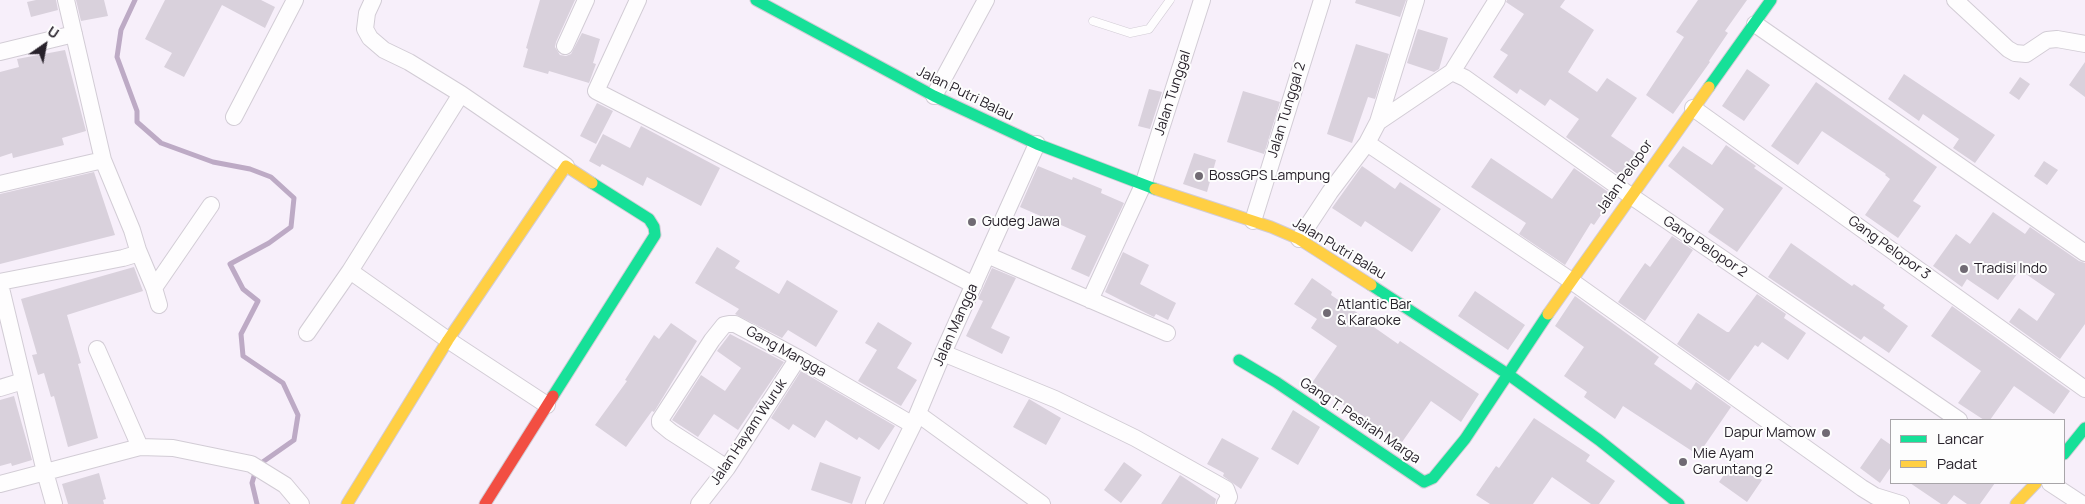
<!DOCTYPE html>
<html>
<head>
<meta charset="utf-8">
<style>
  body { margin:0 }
  #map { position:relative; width:2085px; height:504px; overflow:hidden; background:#f7effa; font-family:Manrope,sans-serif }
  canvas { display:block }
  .legend { position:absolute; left:1890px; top:419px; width:175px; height:65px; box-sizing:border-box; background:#fdfdfd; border:1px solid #a8a5a9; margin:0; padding:6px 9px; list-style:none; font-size:15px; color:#28222b }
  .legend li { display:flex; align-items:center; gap:10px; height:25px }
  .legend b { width:25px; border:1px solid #a8a5a9 }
  .north { position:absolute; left:20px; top:20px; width:50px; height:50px; -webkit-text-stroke:4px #fdfdfd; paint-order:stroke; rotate:33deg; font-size:14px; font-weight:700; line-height:20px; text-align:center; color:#28222b }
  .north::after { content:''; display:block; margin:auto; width:18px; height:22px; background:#28222b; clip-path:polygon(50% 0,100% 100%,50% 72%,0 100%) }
</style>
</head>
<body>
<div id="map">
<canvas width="2085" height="504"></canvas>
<ul class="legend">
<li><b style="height:6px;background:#16e098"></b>Lancar</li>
<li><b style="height:6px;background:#ffcf43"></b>Padat</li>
</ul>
<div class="north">U</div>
</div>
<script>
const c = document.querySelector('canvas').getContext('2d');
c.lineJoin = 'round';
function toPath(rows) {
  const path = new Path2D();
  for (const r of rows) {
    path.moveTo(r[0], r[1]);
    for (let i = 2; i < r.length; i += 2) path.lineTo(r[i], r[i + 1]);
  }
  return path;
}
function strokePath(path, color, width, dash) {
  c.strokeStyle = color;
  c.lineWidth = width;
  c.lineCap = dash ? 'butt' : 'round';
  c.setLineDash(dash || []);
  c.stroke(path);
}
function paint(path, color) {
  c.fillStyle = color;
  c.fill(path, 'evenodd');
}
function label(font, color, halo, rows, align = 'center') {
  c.font = font + ' Manrope,sans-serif';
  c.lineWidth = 4;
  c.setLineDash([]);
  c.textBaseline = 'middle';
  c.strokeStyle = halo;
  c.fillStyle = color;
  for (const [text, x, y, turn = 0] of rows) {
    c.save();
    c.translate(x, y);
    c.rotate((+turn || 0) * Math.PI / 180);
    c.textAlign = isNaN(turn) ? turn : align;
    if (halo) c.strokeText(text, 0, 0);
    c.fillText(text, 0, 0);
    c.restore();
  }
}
strokePath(toPath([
  [135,0,121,30,117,57,137,111,137,122,161,143,213,162,250,169,271,177,294,198,291,227,269,243,230,264,243,289,258,301,241,334,243,356,283,383,298,415,294,440,257,466,252,483,257,504]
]), '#bdaac5', 5);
paint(toPath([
  [36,0,56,0,58,10,31,17,27,2],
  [76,0,104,0,108,16,81,21],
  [165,0,261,0,275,7,265,28,222,5,184,77,164,67,172,53,145,39],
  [540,0,575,0,556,42,555,47,560,55,566,56,571,54,582,33,600,39,593,63,596,64,589,83,549,71,548,74,523,67,528,49,526,48],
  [1356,0,1406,0,1400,17,1355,3],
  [1507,0,1565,0,1560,7,1594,30,1568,72,1597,92,1607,78,1637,98,1611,136,1642,157,1626,180,1566,137,1579,119,1550,99,1545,106,1520,89,1517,94,1493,77,1508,55,1500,50,1524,14,1506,2],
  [1698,0,1747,0,1725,31,1728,33,1709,61,1710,62,1673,114,1646,95,1684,37,1676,32],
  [1418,29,1448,38,1439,69,1434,72,1407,63],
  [1356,44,1389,54,1375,99,1368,97,1352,143,1327,134],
  [65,50,86,131,62,138,64,145,13,158,12,153,0,157,0,72,19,67,17,59],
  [2085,62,2085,97,2069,85],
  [1747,69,1770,85,1744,121,1722,106],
  [1904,74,1995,135,1975,163,1953,148,1959,139,1923,114,1919,121,1888,99],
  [2020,77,2030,84,2019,100,2009,93],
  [1816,82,1937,167,1913,201,1921,206,1898,238,1865,215,1890,179,1885,175,1886,174,1822,131,1798,165,1771,146],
  [1149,89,1162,92,1150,129,1138,126],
  [1243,91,1280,102,1264,154,1227,142],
  [597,103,613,111,596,144,580,136],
  [641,126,720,168,701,206,647,177,643,186,602,164,600,167,589,161,603,134,630,148],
  [1726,145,1756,166,1754,168,1783,188,1737,252,1708,232,1724,209,1668,166,1683,146,1712,165],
  [1194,153,1216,160,1207,192,1183,184],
  [1491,158,1552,199,1574,168,1614,196,1594,225,1591,223,1565,265,1519,234,1526,223,1471,187],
  [2044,161,2058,170,2047,185,2034,176],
  [1038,166,1072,180,1073,177,1102,189,1101,193,1124,203,1089,277,1071,269,1086,236,1020,207],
  [1362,166,1395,189,1400,182,1441,209,1412,252,1365,221,1361,227,1332,208],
  [94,172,115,235,0,264,0,194],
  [1993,212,2025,234,2030,227,2079,261,2085,263,2085,324,2060,359,2009,322,2019,308,2037,321,2055,294,2020,270,1998,300,1967,279,1962,287,1933,266,1956,234,1970,244],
  [1672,236,1693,250,1645,321,1618,302,1645,263,1650,267],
  [1791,243,1852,286,1854,284,1885,305,1883,308,1908,326,1889,353,1864,336,1861,340,1768,277],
  [717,247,740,261,735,268,779,294,787,280,838,311,816,347,788,330,782,338,735,314,739,309,695,283],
  [1123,252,1149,265,1140,284,1176,303,1168,320,1156,314,1154,317,1146,313,1105,292],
  [134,267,143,291,67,315,81,363,78,364,98,438,68,447,54,396,51,397,44,373,38,375,32,355,37,354,21,299],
  [992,268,1016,278,991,328,1010,337,1002,354,966,336,983,301,978,299],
  [1312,278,1332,292,1331,295,1362,316,1361,318,1398,344,1400,341,1479,394,1461,422,1431,401,1400,445,1359,413,1354,419,1341,410,1345,406,1312,383,1337,346,1311,328,1317,319,1294,304],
  [1475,291,1525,325,1508,350,1458,316],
  [1757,294,1786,314,1784,318,1806,333,1788,360,1762,342,1758,347,1755,345,1729,381,1677,344,1698,313,1727,332,1729,332],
  [1575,296,1659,357,1654,364,1691,390,1696,382,1731,407,1698,455,1623,406,1615,419,1584,397,1587,392,1564,376,1584,347,1555,326],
  [1952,306,2070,391,2054,414,2014,386,1990,420,1984,420,1958,403,1981,371,1931,336],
  [878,322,912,343,897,368,917,380,901,406,858,381,877,350,865,343],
  [671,323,697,341,654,412,652,411,644,422,626,447,595,425,627,381,625,380,654,335,659,339],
  [730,334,784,362,738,430,714,414,698,437,672,420,701,375,725,391,741,368,717,351],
  [801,371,895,426,879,450,859,437,857,440,826,420,815,438,793,424,789,430,771,418],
  [14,396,32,460,12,466,11,463,0,466,0,400],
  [1029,399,1061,418,1046,445,1013,427],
  [1293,410,1320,427,1298,465,1271,449],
  [1534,418,1590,455,1586,461,1615,481,1599,504,1591,504,1552,477,1533,504,1490,504,1476,495,1496,466,1499,468],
  [1222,438,1259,458,1241,489,1223,476,1224,473,1207,464],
  [1881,438,1891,445,1891,467,1880,483,1860,468],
  [1734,461,1762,480,1747,502,1719,482],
  [820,462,861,477,852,504,811,490],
  [1124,462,1142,475,1121,503,1104,490],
  [99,473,106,499,103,500,104,504,68,504,62,484],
  [1180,475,1216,499,1215,504,1161,504],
  [1910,483,1995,483,1980,504,1967,504,1954,495,1947,504,1941,504]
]), '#d9d1dc');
const lane = toPath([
  [1093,21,1130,33,1149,29,1170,0]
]);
const street = toPath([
  [373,0,367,13,365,29,370,38,384,50,409,62,461,94,566,166],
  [638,0,596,91,974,285],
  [1955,0,2008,49,2015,53,2026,54,2047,40,2057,39,2085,44],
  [1755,24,2085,253],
  [565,46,586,0],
  [0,52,74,34],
  [1452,72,1465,78,1631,196,1959,420],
  [461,94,350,271,448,340,547,405],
  [934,96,986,0],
  [1693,108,2085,389],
  [234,117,295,0],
  [1378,122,1416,0],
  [1367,143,1570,280,1862,488,1875,496,1901,504],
  [0,184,103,160],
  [1253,221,1322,0],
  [1299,239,1330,192,1367,143,1378,122,1452,72,1497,0],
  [138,250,154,288,159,305],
  [987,255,1167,333],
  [0,282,123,258,133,255,138,250,132,230,103,160,66,0],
  [0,284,45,472,54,504],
  [154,288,211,205],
  [1090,300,1143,185,1202,0],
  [307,333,350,271],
  [97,349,140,447],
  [943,353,1055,399,1135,438,1226,489,1229,497,1225,504],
  [0,388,23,381],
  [918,414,1042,504],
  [727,468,671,432,660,423,660,420,712,340,724,325,729,324,735,324,798,358,913,425],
  [2050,483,2082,504],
  [0,484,140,447,173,448,251,464,285,485,301,504],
  [699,504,727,468,798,358],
  [874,504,913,425,943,353,1037,144]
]);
const fast = toPath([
  [756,0,934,96,1037,144,1155,189],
  [1709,87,1771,0],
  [1371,285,1509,375,1599,440,1679,504],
  [1239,360,1276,382,1424,482,1433,478,1465,439,1548,314],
  [553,396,655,235,654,227,649,219,592,183],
  [2064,454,2085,428]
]);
const slow = toPath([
  [1155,189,1271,227,1299,239,1371,285],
  [1548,314,1709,87],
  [347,504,448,340,566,166,592,183],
  [2016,504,2036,483]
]);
const jam = toPath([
  [485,504,553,396]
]);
strokePath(lane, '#d2ccd5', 9);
strokePath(street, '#d2ccd5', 18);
strokePath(fast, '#d2ccd5', 13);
strokePath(slow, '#d2ccd5', 13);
strokePath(jam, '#d2ccd5', 13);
strokePath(lane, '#fefdfe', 8);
strokePath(street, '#fefdfe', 16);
strokePath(fast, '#16e098', 11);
strokePath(slow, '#ffcf43', 11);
strokePath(jam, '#f24e42', 11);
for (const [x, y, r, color] of [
  [1199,176,5,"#706a73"],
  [972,222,5,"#706a73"],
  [1964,269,5,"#706a73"],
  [1327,313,5,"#706a73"],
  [1826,433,5,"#706a73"],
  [1683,462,5,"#706a73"]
]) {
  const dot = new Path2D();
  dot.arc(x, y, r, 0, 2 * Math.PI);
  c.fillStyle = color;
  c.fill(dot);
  strokePath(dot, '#fdfdfd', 2);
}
label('14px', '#28222b', '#fdfdfd', [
  ["Jalan Tunggal",1173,93,-72],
  ["Jalan Putri Balau",965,94,26],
  ["Jalan Tunggal 2",1287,110,-73],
  ["Jalan Pelopor",1625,177,-55],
  ["Gang Pelopor 2",1705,247,34],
  ["Gang Pelopor 3",1889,248,36],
  ["Jalan Putri Balau",1339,249,31],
  ["Jalan Mangga",956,325,-66],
  ["Gang Mangga",786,352,29],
  ["Gang T. Pesirah Marga",1360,421,34],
  ["Jalan Hayam Wuruk",749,432,-56]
]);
label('14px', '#28222b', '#fdfdfd', [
  ["BossGPS Lampung",1209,176],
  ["Gudeg Jawa",982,222],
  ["Tradisi Indo",1974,269],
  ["Atlantic Bar",1337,305],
  ["& Karaoke",1337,321],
  ["Dapur Mamow",1816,433,"right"],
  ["Mie Ayam",1693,454],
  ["Garuntang 2",1693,470]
], 'left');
</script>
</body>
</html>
